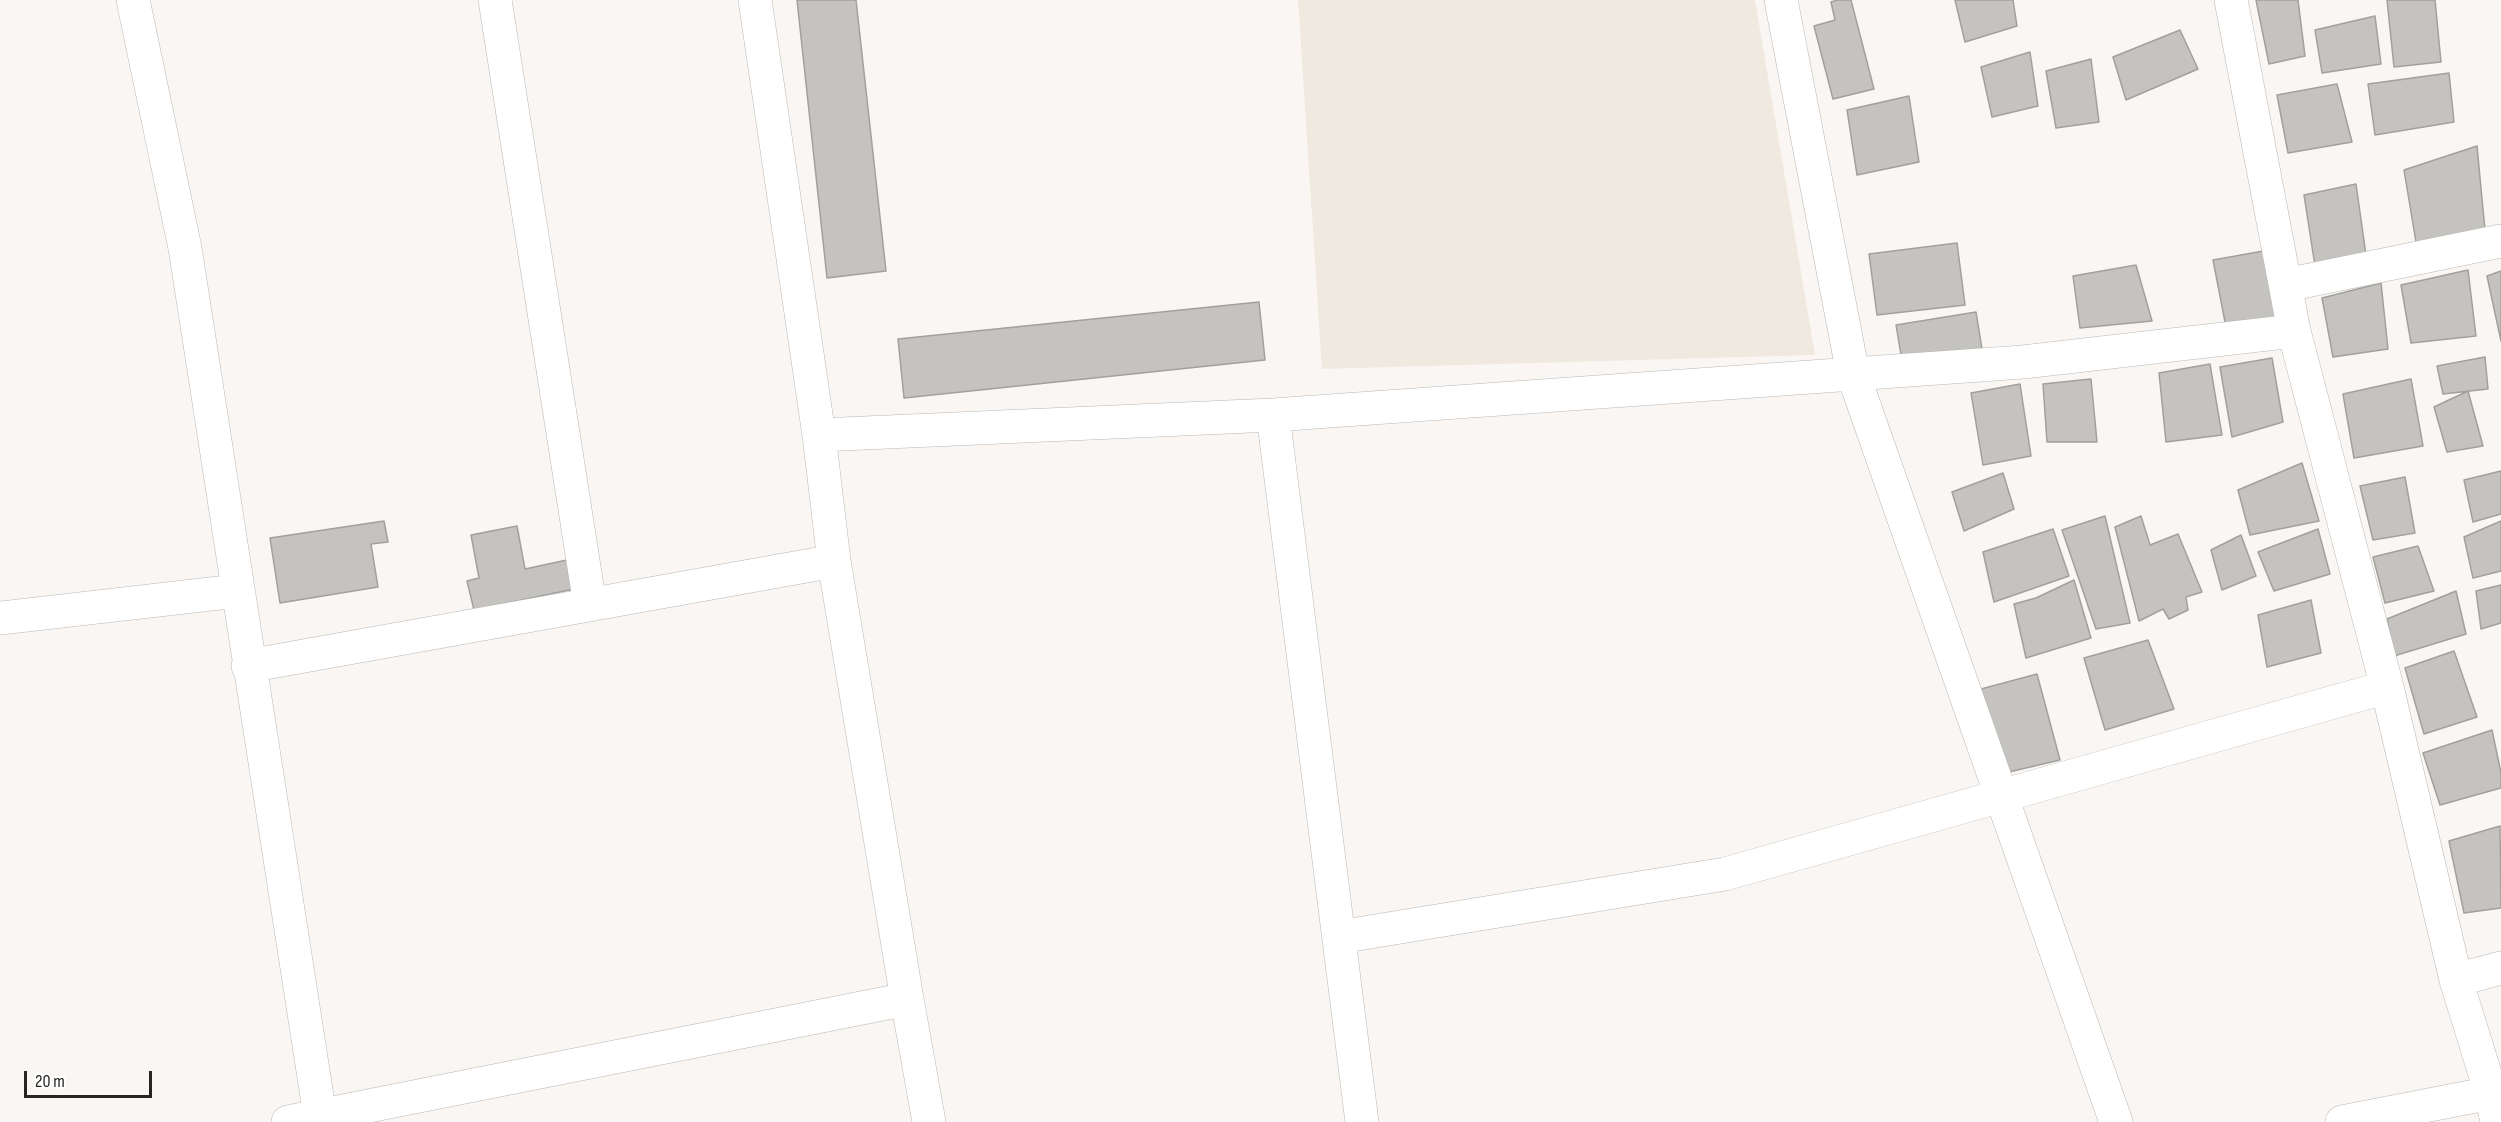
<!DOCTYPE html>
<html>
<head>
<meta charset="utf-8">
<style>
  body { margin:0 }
  #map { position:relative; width:2501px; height:1122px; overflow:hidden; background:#f9f6f3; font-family:"Sofia Sans Condensed",sans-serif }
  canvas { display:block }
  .scale { position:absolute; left:24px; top:1071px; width:128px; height:27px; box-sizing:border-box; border:3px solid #242422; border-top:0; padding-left:8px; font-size:18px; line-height:21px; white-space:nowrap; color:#242422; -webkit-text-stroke:4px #fff; paint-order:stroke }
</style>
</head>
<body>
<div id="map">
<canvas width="2501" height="1122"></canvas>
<div class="scale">20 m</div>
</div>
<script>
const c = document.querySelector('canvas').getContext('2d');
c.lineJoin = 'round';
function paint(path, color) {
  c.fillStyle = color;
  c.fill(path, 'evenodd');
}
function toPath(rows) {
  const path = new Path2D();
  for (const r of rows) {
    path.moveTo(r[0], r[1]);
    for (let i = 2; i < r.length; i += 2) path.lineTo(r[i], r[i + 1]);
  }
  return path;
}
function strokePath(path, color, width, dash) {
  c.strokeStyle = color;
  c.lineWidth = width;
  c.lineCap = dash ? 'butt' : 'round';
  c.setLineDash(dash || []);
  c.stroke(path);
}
paint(toPath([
  [1298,0,1755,0,1815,355,1322,369]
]), '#f0e9df');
const building = toPath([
  [797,0,856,0,886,271,827,278,797,0],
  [1837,0,1851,0,1874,89,1833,99,1814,26,1835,20,1831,2,1837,0],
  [1955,0,2013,0,2017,26,1965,42,1955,0],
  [2256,0,2298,0,2305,56,2269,64,2256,0],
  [2387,0,2435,0,2441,62,2394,67,2387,0],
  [2375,16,2381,64,2322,73,2315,30,2375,16],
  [2180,30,2198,69,2126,100,2113,57,2180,30],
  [2030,52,2038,106,1992,117,1981,67,2030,52],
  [2091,59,2099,122,2056,128,2046,71,2091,59],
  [2449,73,2454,122,2375,135,2368,84,2449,73],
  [2337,84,2352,142,2288,153,2277,95,2337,84],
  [1909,96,1919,162,1857,175,1847,110,1909,96],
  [2477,146,2485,230,2416,242,2404,170,2477,146],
  [2356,184,2366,255,2315,266,2304,195,2356,184],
  [1957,243,1965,305,1877,315,1869,254,1957,243],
  [2269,250,2282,317,2226,327,2213,260,2269,250],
  [2136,265,2152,321,2080,328,2073,276,2136,265],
  [2468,270,2476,336,2411,343,2401,285,2468,270],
  [2501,271,2501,341,2487,276,2501,271],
  [2381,283,2388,349,2333,357,2322,298,2381,283],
  [1259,302,1265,360,904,398,898,339,1259,302],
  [1976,312,1983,355,1903,367,1896,325,1976,312],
  [2485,357,2488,389,2443,394,2437,366,2485,357],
  [2272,358,2283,422,2232,437,2220,367,2272,358],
  [2210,364,2222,435,2166,442,2159,373,2210,364],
  [2091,379,2097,442,2047,442,2043,384,2091,379],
  [2411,379,2423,446,2354,458,2343,394,2411,379],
  [2020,384,2031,456,1983,465,1971,393,2020,384],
  [2468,391,2483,446,2447,452,2434,407,2468,391],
  [2302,463,2319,521,2250,535,2238,490,2302,463],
  [2501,471,2501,514,2473,522,2464,480,2501,471],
  [2003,473,2014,509,1964,531,1952,492,2003,473],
  [2405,477,2415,533,2373,540,2360,486,2405,477],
  [2105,516,2130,623,2096,629,2062,530,2105,516],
  [2141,516,2150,545,2178,534,2202,592,2186,597,2188,610,2169,619,2163,609,2139,621,2115,527,2141,516],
  [384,521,388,542,371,544,378,587,280,603,270,538,384,521],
  [2501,521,2501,571,2473,578,2464,537,2501,521],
  [517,526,525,569,567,560,574,589,474,610,467,581,479,578,471,535,517,526],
  [2053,529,2069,576,1994,602,1983,552,2053,529],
  [2318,529,2330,574,2274,591,2258,552,2318,529],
  [2241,535,2256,576,2222,590,2211,550,2241,535],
  [2418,546,2434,591,2385,603,2373,557,2418,546],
  [2074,580,2091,638,2026,658,2014,604,2036,598,2074,580],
  [2501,585,2501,623,2481,629,2476,591,2501,585],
  [2456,591,2466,634,2394,656,2387,619,2456,591],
  [2311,600,2321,653,2267,667,2258,615,2311,600],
  [2148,640,2174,709,2105,730,2084,658,2148,640],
  [2454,651,2477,717,2424,734,2405,668,2454,651],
  [2037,674,2060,760,2009,772,1981,689,2037,674],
  [2492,730,2501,773,2501,788,2440,805,2423,753,2492,730],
  [2500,826,2501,908,2464,913,2449,841,2500,826]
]);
paint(building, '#c5c3c0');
strokePath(building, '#a2a09d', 1.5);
const minor = toPath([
  [133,0,185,248,321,1122],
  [495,0,590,605],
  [755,0,819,435],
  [1781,0,1853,374,2023,362,2294,331],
  [2231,0,2294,331,2387,687],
  [2286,285,2501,241],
  [1273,415,1853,374,2116,1122],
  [0,618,237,591],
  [248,666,834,561],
  [1339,937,1725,874,2387,687,2456,980,2491,1093,2497,1122],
  [2456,980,2501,968],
  [907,999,834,561,819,435,1273,415,1362,1122],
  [288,1122,907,999,929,1122],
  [2342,1122,2491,1093]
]);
strokePath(minor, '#bab8b5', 34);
strokePath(minor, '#fff', 33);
</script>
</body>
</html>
